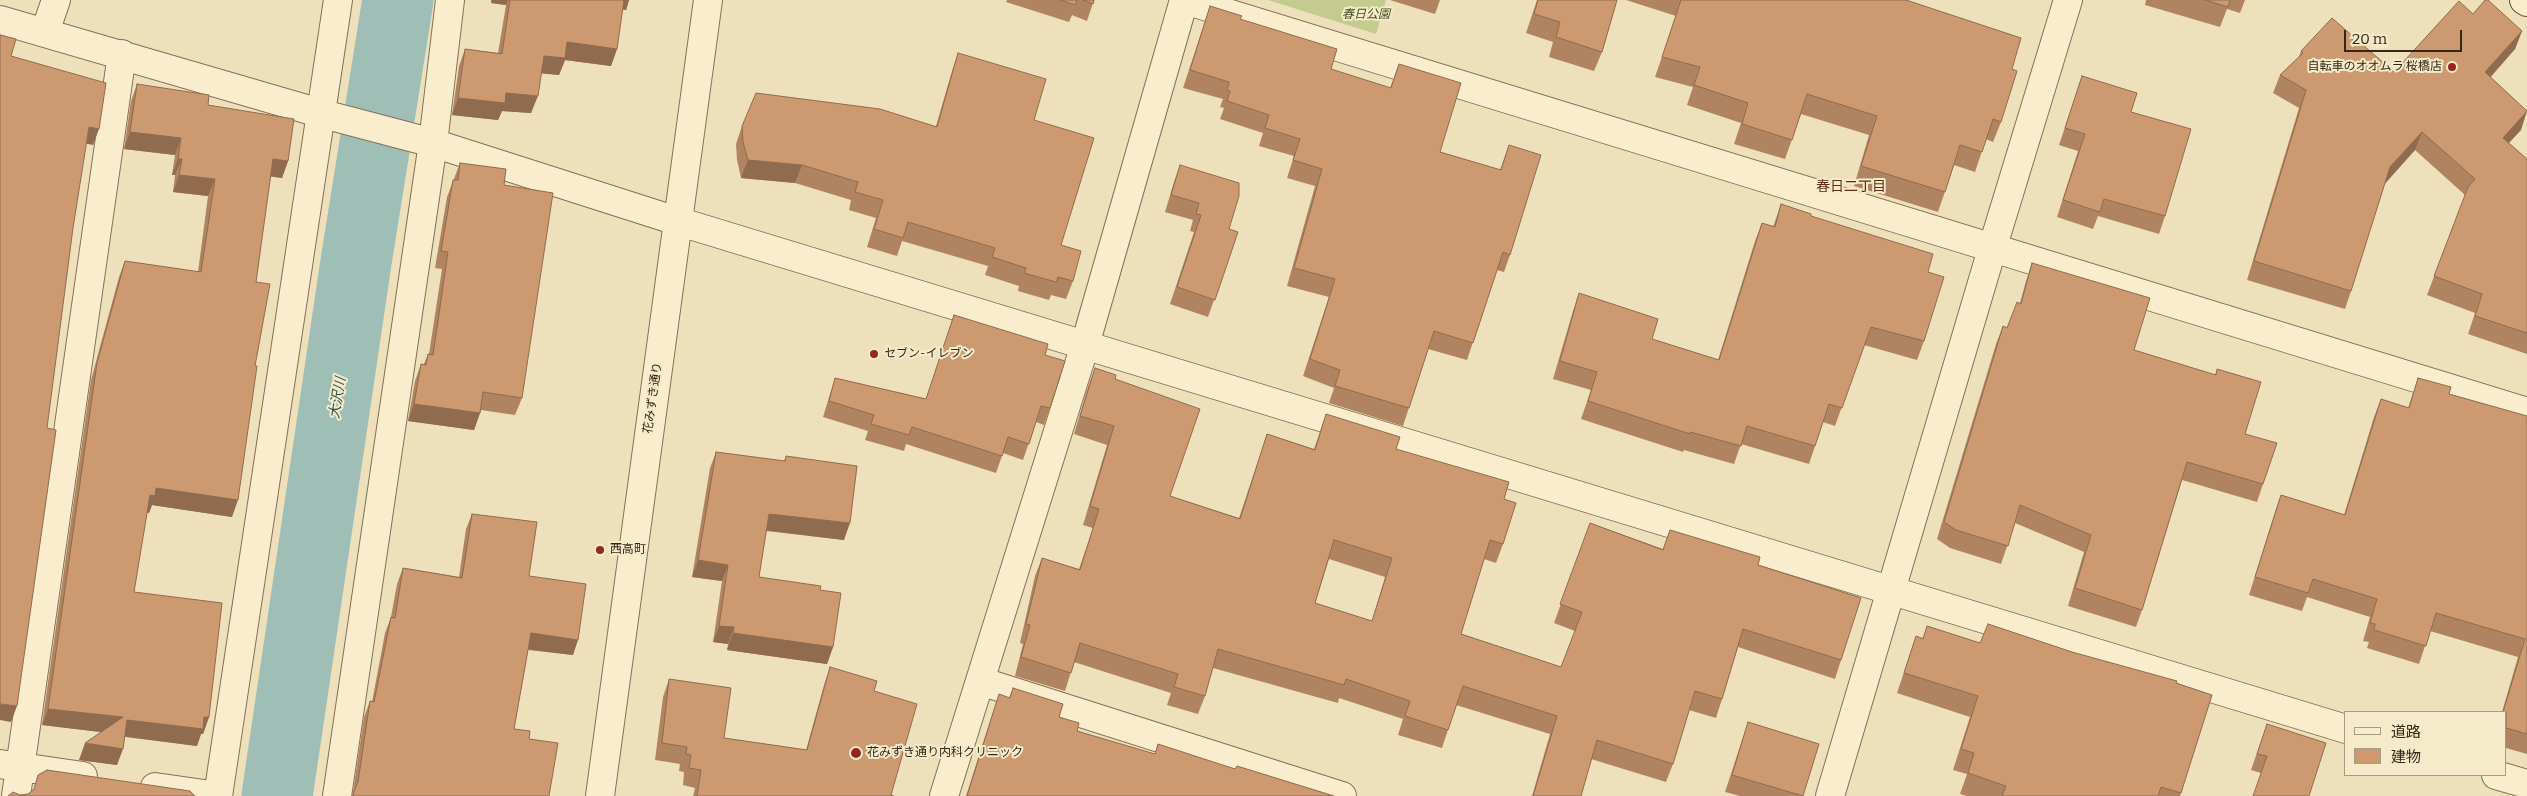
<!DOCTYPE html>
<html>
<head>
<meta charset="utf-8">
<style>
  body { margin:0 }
  #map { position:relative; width:2527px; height:796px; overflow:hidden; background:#eee0bb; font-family:Bitter,"Noto Sans JP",serif }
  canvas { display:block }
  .legend { position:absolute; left:2344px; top:711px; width:162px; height:65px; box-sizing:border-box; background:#f5eaca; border:1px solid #a89c84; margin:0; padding:6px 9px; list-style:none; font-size:15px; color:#34271a }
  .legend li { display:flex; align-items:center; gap:10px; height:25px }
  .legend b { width:25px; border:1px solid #a89c84 }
  .scale { position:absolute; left:2344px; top:30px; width:118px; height:22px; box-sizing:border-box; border:2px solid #34271a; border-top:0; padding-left:6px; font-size:15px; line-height:18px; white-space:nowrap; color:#34271a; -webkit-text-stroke:4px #f5eaca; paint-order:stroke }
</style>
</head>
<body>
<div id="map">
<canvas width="2527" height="796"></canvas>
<ul class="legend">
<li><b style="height:6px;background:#f9edce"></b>道路</li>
<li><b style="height:14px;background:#cd9970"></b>建物</li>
</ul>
<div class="scale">20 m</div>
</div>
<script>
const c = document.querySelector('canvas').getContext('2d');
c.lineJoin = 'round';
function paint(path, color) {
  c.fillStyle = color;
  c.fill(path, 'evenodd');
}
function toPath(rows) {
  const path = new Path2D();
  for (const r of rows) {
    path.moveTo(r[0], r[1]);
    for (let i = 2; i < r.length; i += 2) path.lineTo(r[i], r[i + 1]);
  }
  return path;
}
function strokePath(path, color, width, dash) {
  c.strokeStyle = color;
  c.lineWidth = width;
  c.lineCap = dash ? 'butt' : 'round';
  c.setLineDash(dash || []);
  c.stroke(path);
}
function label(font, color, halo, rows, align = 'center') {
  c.font = font + ' Bitter,"Noto Sans JP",serif';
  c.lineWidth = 4;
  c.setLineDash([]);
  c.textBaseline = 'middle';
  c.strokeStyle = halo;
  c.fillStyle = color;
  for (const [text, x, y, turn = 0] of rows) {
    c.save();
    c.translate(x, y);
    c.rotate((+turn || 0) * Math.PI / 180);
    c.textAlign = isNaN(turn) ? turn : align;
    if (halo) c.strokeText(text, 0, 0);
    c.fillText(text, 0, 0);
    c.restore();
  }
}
paint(toPath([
  [1268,0,1386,0,1376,34]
]), '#c3cb8f');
strokePath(toPath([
  [277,796,356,262,398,0]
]), '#9fbeb6', 71);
const minor = toPath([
  [1185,0,2527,412],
  [0,20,323,114,433,143,677,221],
  [45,32,56,0],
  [980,681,1342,796],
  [0,764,83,776],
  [155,787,218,796],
  [16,796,122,54],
  [218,796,338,0],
  [337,796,433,143,450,0],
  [944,796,1085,345,1184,0],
  [1830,796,1993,246]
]);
const tertiary = toPath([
  [677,221,2346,729],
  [1993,246,2068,0],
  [2496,775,2527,784],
  [600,796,708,0]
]);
const secondary = toPath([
  [2524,0,2527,2]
]);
strokePath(minor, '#857055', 30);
strokePath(tertiary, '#857055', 30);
strokePath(secondary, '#665139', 30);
strokePath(minor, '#f9edce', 28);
strokePath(tertiary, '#f9edce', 28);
strokePath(secondary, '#f9edce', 28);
paint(toPath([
  [491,0,629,0,626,10,622,9,617,49,611,66,565,60,559,75,541,73,531,113,502,111,498,120,452,115,459,66,465,49,498,53,506,5,491,3],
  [1007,0,1094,0,1087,21,1072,15,1069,22,1006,2],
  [1390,0,1440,0,1435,14],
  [1537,0,1617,0,1602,52,1594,71,1549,57,1553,42,1526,33],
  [1626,0,1906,0,2012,69,2001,122,1993,142,1986,139,1975,172,1954,165,1938,212,1854,186,1869,135,1801,114,1785,159,1734,144,1741,123,1687,105,1693,87,1655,77,1676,16],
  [2146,0,2245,0,2240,13,2227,9,2220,27,2145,5],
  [1210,6,1240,19,1331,69,1390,88,1399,64,1440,152,1500,170,1509,145,1510,255,1504,272,1497,270,1467,360,1428,349,1403,426,1329,403,1334,388,1303,376,1329,297,1287,286,1315,186,1287,178,1294,156,1259,146,1263,133,1220,119,1224,108,1220,107,1223,99,1183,88],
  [2473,14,2522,31,2515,49,2491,77,2521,130,2509,143,2527,159,2527,354,2468,334,2475,313,2427,295,2465,195,2415,150,2384,184,2351,291,2345,309,2247,280,2299,108,2273,93,2280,75,2299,57,2301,51,2394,72],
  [958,53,1034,120,1061,245,1073,281,1066,299,1051,295,1049,300,1018,291,1019,286,985,275,988,266,902,241,897,256,867,247,876,218,849,210,851,200,795,183,741,178,737,160,736,144,742,126,936,126,952,71],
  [2082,76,2131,112,2165,216,2159,234,2098,216,2093,229,2057,217,2078,151,2059,145],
  [137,84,208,105,288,161,282,178,270,176,256,282,255,366,232,517,152,505,149,513,147,512,134,592,209,717,203,734,201,734,197,746,125,737,117,765,79,760,101,732,42,725,91,380,119,277,125,261,198,272,208,196,173,192,175,175,172,175,175,155,124,149,131,101],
  [460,163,504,185,522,398,515,415,481,410,474,430,408,421,415,381,421,364,424,364,428,354,429,354,442,269,435,268,447,197],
  [1180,165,1229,229,1238,232,1208,317,1170,304,1194,232,1190,231,1193,220,1165,212,1174,182],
  [1781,204,1811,216,1928,272,1924,341,1917,360,1864,345,1835,426,1823,422,1809,464,1741,444,1734,464,1684,450,1683,452,1581,419,1591,390,1553,379,1573,311,1579,293,1652,339,1718,360,1755,241,1762,223,1773,227],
  [2032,263,2134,350,2215,375,2217,369,2245,434,2263,484,2257,502,2182,480,2142,610,2136,627,2068,606,2084,552,2015,523,2001,564,1950,548,1937,539,1996,344,2003,326,2007,328,2020,303,2026,281],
  [954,315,1045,355,1050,408,1044,425,1036,422,1023,460,1003,453,996,473,906,444,904,451,865,440,868,431,823,417,830,394,835,378,926,399],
  [1095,368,1115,379,1170,496,1239,518,1267,434,1314,449,1326,414,1396,449,1504,499,1503,544,1496,563,1484,559,1461,634,1561,667,1575,631,1554,623,1590,523,1663,549,1670,530,1758,565,1841,660,1835,679,1738,647,1722,699,1716,718,1689,710,1673,764,1666,782,1591,759,1581,796,1532,796,1550,734,1456,705,1442,748,1398,735,1403,719,1339,698,1338,703,1213,668,1205,696,1198,714,1167,705,1171,693,1074,662,1065,691,1015,676,1023,644,1020,643,1035,576,1042,558,1079,569,1093,528,1083,525,1107,445,1074,434,1088,387],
  [1329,559,1385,577,1372,621,1315,603],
  [2418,378,2449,394,2527,416,2527,754,2506,748,2506,712,2502,712,2518,657,2430,631,2419,664,2367,648,2369,642,2363,641,2370,617,2307,597,2302,611,2249,595,2275,512,2281,495,2344,515,2374,417,2381,399,2408,408],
  [716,452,784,461,786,456,844,540,766,531,759,577,820,590,833,647,827,664,727,650,728,644,713,642,722,581,692,577,710,468],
  [472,514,529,576,573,655,528,650,514,729,529,739,549,796,352,796,353,792,364,717,370,701,372,702,385,633,391,617,397,584,403,568,459,577,466,529],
  [1927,626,1980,643,2072,652,2212,695,2180,796,1967,796,1960,794,1967,774,1953,770,1970,717,1897,693,1916,636,1923,638],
  [830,667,874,691,891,795,894,796,693,796,695,788,683,785,684,772,679,771,680,764,655,760,663,697,669,679,724,738,806,750,824,685],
  [1013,688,1059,717,1077,731,1155,754,1235,769,1334,796,966,796,993,712,999,694,1009,698],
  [1748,722,1803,796,1740,796,1725,792],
  [2267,724,2309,796,2261,773,2251,770]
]), '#b08460');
paint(toPath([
  [492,0,508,0,506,5,491,3],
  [622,0,629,0,626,10,619,9],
  [2522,31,2515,49,2478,90,2485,72],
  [567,42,617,49,611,66,565,60,559,75,537,73,544,56],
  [506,93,538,96,531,113,502,111,498,120,452,115,458,98],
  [2527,111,2521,130,2496,156,2503,138],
  [89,127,99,129,93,145,83,143],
  [130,132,181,138,175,155,124,149],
  [2422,132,2415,150,2383,186,2390,167],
  [178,159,182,159,175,175,172,175],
  [273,159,288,161,282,178,267,176],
  [748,160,802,165,795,183,741,178],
  [179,175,215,179,208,196,173,192],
  [414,404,480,413,474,430,408,421],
  [156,488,238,500,232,517,152,505,149,513,143,512,150,495],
  [769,514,850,523,844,540,763,530],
  [698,560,728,565,722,581,692,577],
  [719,626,734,627,728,644,713,642],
  [531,633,578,640,573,655,525,649],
  [733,633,833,647,827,664,727,650],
  [0,704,17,706,11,722,0,720],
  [48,709,123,717,117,734,42,725],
  [204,717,209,717,203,734,201,734,197,746,121,736,127,720],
  [85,743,123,749,117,765,79,760]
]), '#906b4e');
const building = toPath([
  [510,0,624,0,617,49,567,42,565,58,544,56,538,96,506,93,505,103,458,98,465,49,502,54,510,0],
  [1060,0,1077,0,1075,5,1060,0],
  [1083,0,1094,0,1093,4,1083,0],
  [1538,0,1617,0,1602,52,1556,37,1560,22,1534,14,1538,0],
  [1681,0,1906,0,2021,38,2012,69,2017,71,2001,122,1993,119,1982,152,1960,145,1945,192,1861,166,1877,116,1807,94,1792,140,1742,124,1748,103,1694,85,1700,67,1662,57,1681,0],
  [2205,0,2230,0,2228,7,2205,0],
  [2485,0,2488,0,2522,31,2485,72,2527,111,2503,138,2527,159,2527,333,2475,316,2482,294,2434,276,2468,187,2475,179,2422,132,2390,167,2351,291,2254,261,2306,90,2280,75,2303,53,2301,51,2332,18,2394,72,2459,1,2473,14,2485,0],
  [1210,6,1242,16,1240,19,1337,49,1331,69,1391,88,1399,64,1461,83,1440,152,1501,170,1509,145,1541,155,1510,255,1503,252,1473,343,1434,331,1409,408,1335,386,1340,370,1310,359,1335,279,1294,268,1322,169,1293,160,1300,139,1265,128,1269,115,1227,101,1230,91,1227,90,1229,82,1190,70,1210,6],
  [0,35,16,39,11,56,106,83,99,129,89,127,73,228,47,428,56,430,17,706,0,704,0,35],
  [958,53,1046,79,1034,120,1094,138,1061,245,1081,251,1073,281,1058,277,1056,282,1024,273,1026,268,992,257,995,248,908,222,903,238,874,229,883,200,855,192,858,182,802,165,748,160,743,142,742,126,756,93,880,109,937,127,958,53],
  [2082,76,2137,93,2131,112,2191,129,2165,216,2104,199,2100,212,2063,200,2085,134,2065,128,2082,76],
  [137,84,209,95,208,105,294,119,288,161,273,159,256,282,270,284,255,366,257,366,238,500,156,488,155,496,150,495,134,592,222,603,209,717,204,717,203,729,127,720,123,749,85,743,123,717,48,709,97,363,125,261,201,272,215,179,179,175,182,159,178,159,181,138,130,132,137,84],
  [460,163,506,169,504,185,553,193,522,398,483,392,480,413,414,404,421,364,426,365,428,354,433,355,448,252,441,251,453,180,458,180,460,163],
  [1180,165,1239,183,1239,196,1229,229,1238,232,1215,300,1177,287,1201,215,1196,214,1199,203,1171,195,1180,165],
  [1781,204,1811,214,1811,216,1933,254,1928,272,1944,277,1924,341,1871,327,1842,408,1829,404,1815,446,1747,426,1741,446,1690,432,1690,434,1588,401,1597,372,1560,361,1579,293,1658,319,1652,339,1719,360,1762,223,1775,227,1781,204],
  [2032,263,2150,298,2134,350,2216,375,2217,369,2261,382,2245,434,2277,443,2263,484,2187,462,2142,610,2075,588,2091,535,2020,505,2008,546,1956,530,1944,522,2003,326,2007,328,2017,302,2021,304,2032,263],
  [954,315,1048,344,1045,355,1065,361,1050,408,1041,406,1029,444,1008,437,1002,456,912,427,909,435,871,424,874,415,829,401,835,378,926,399,954,315],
  [1095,368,1116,375,1115,379,1200,409,1170,496,1240,519,1267,434,1315,450,1326,414,1400,437,1396,449,1509,482,1504,499,1516,503,1503,544,1490,540,1461,634,1561,667,1582,612,1560,604,1590,523,1663,550,1670,530,1760,557,1758,565,1861,598,1841,660,1743,629,1722,699,1695,691,1673,764,1597,740,1581,796,1533,796,1557,716,1463,686,1448,730,1405,716,1410,701,1346,679,1344,685,1218,649,1205,696,1174,687,1178,674,1080,643,1071,673,1021,657,1030,625,1026,624,1042,558,1080,570,1099,509,1090,506,1114,426,1080,416,1095,368],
  [1334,540,1392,558,1372,621,1315,603,1334,540],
  [2418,378,2451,387,2449,394,2527,416,2527,734,2506,728,2506,712,2503,712,2525,639,2436,613,2426,646,2374,630,2375,624,2370,623,2377,599,2313,579,2308,593,2255,577,2281,495,2345,515,2381,399,2409,408,2418,378],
  [716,452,785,461,786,456,857,466,850,523,769,514,759,577,821,586,820,590,841,593,833,647,733,633,734,627,719,626,728,565,698,560,716,452],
  [472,514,537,522,529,576,586,584,578,640,531,633,514,729,530,731,529,739,558,743,549,796,353,796,354,791,358,782,370,701,374,702,391,617,395,618,403,568,462,578,472,514],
  [1988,624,2072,652,2177,681,2176,683,2212,695,2181,793,2161,787,2158,796,2002,796,2006,786,1968,773,1974,753,1961,749,1978,696,1904,673,1916,636,1923,639,1927,626,1980,643,1988,624],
  [830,667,877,681,874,691,917,704,891,795,894,796,697,796,701,770,689,768,691,755,686,754,687,747,662,743,669,679,731,688,724,738,807,750,830,667],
  [1013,688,1063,704,1059,717,1079,723,1077,731,1155,754,1158,744,1235,769,1237,766,1334,796,967,796,999,694,1010,698,1013,688],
  [1748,722,1819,744,1803,796,1732,775,1748,722],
  [2267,724,2326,743,2309,796,2253,796,2267,756,2257,754,2267,724],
  [47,770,190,791,195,796,8,796,13,792,20,795,28,794,34,789,38,775,47,770]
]);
paint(building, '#cd9970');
strokePath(building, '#906b4e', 1);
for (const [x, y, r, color] of [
  [2452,67,5,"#942624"],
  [874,354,5,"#942624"],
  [600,550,5,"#942624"],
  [856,753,6,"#942624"]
]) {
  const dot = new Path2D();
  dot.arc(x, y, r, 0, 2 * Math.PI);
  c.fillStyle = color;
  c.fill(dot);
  strokePath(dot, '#f5eaca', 2);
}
label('italic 12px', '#435020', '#f5eaca', [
  ["春日公園",1366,15]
]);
label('12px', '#34271a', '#f5eaca', [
  ["自転車のオオムラ 桜橋店",2442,67,"right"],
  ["セブン-イレブン",884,354],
  ["西高町",610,550],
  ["花みずき通り内科クリニック",867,753]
], 'left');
label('12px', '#34271a', '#f5eaca', [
  ["花みずき通り",653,398,-82]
]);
label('14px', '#612a19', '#f5eaca', [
  ["春日二丁目",1851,187]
]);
label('italic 14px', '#295452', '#f5eaca', [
  ["大沢川",338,398,-81]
]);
</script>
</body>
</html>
